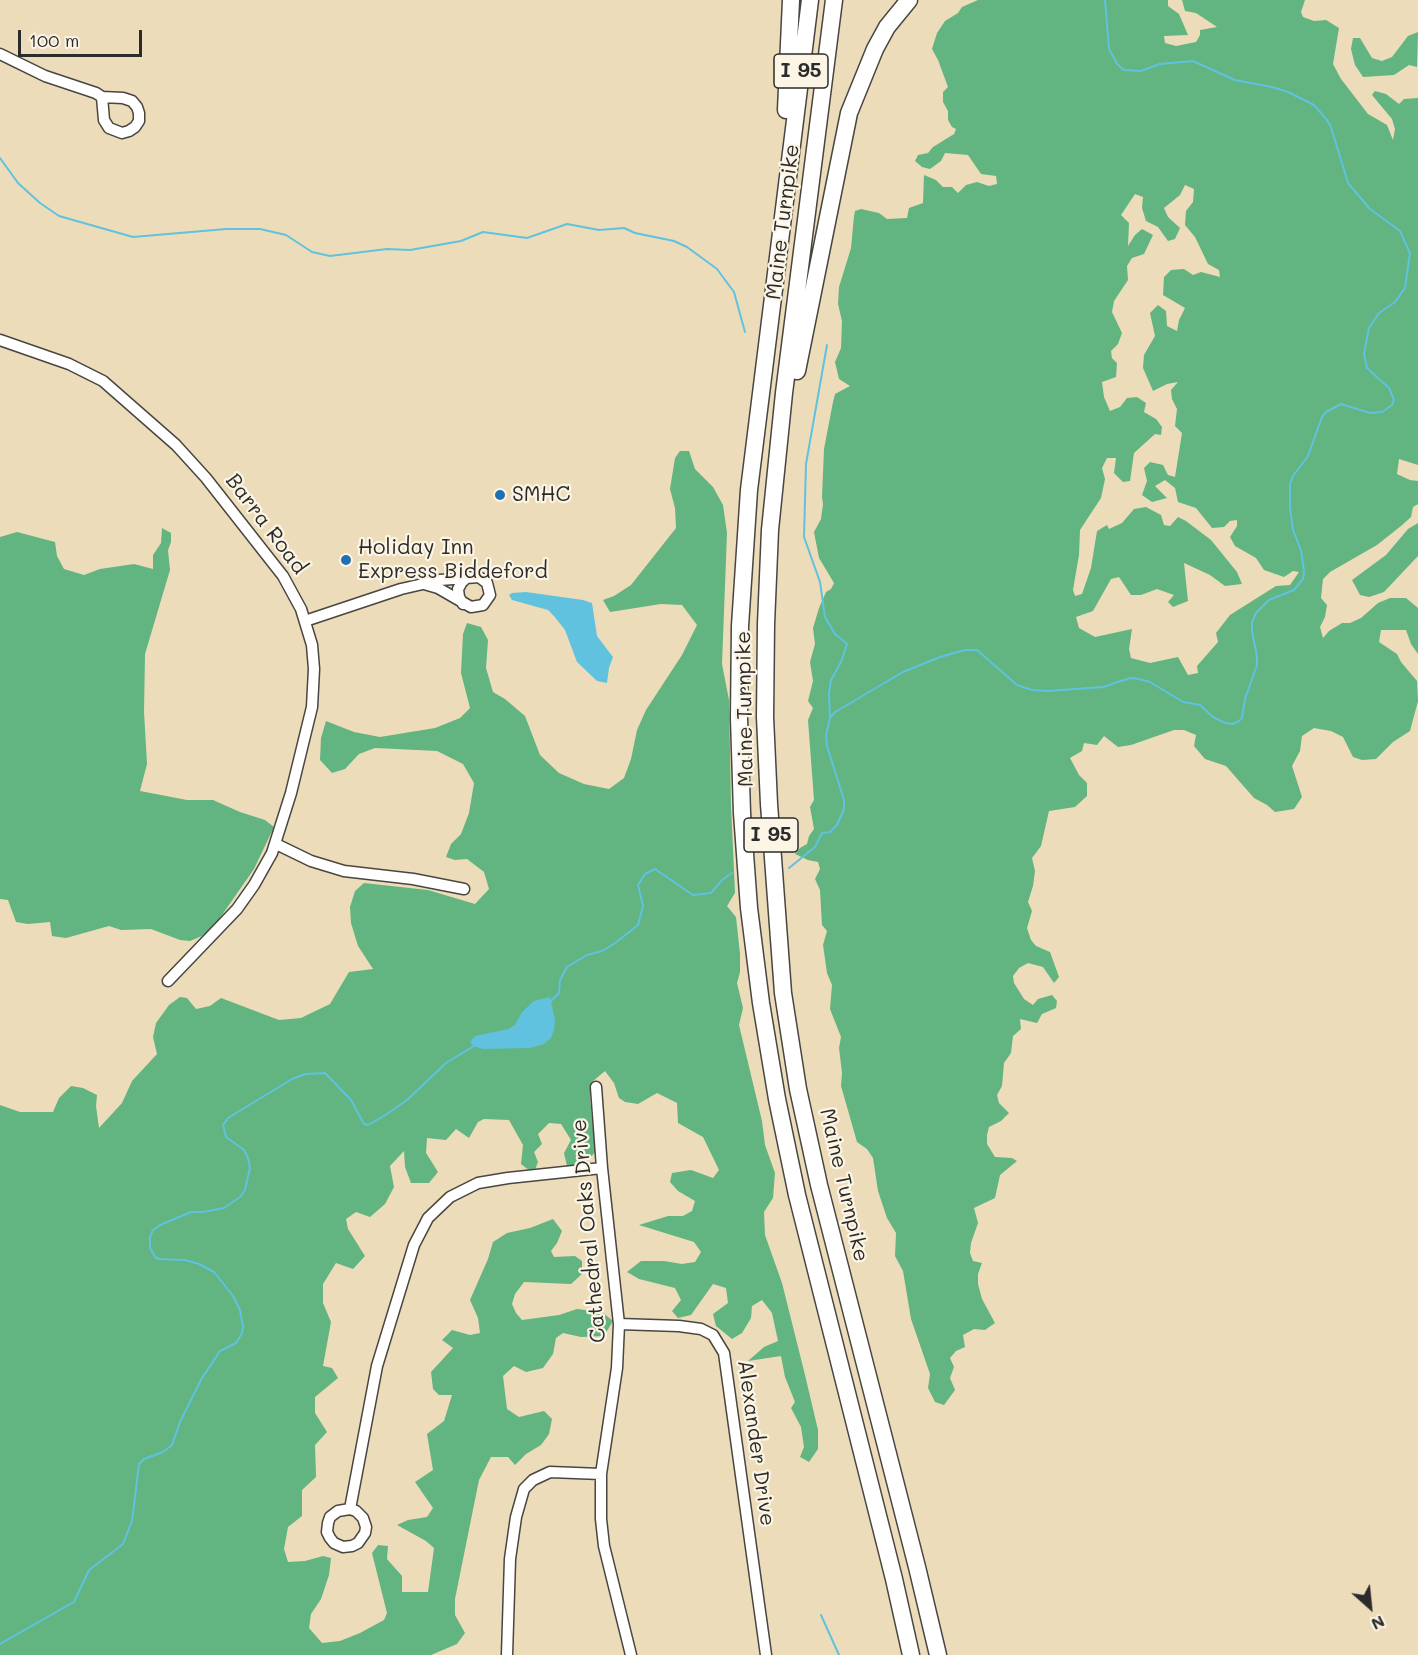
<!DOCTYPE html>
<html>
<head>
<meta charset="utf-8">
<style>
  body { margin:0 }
  #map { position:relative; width:1418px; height:1655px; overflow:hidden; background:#eddcba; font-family:Mali,sans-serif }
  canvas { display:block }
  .north { position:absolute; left:1340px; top:1577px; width:60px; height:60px; -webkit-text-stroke:4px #fcf5e5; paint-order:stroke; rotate:153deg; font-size:16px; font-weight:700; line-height:24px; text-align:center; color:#2b2b2b }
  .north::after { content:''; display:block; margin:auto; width:21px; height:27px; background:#2b2b2b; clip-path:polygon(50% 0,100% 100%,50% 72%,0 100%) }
  .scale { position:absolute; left:18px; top:30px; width:124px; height:27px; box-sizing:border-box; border:3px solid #2b2b2b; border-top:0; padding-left:8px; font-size:18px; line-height:21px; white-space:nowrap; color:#2b2b2b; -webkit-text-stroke:4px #fcf5e5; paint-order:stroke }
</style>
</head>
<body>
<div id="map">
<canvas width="1418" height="1655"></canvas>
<div class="north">N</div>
<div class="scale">100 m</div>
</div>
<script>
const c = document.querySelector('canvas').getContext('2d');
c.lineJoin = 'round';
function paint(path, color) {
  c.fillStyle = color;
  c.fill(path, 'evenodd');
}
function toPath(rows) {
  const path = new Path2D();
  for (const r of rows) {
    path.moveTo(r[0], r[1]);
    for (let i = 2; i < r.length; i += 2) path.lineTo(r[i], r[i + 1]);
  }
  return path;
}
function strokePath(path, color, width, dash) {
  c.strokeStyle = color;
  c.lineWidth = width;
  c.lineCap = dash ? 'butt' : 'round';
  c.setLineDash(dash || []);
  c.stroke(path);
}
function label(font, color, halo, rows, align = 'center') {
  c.font = font + ' Mali,sans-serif';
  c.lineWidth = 4.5;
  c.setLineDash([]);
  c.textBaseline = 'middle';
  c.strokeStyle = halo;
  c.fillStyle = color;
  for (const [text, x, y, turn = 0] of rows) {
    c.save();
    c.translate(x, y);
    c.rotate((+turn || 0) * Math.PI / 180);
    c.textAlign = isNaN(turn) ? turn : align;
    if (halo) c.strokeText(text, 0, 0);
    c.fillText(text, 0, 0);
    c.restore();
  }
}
paint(toPath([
  [978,0,1168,0,1168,6,1179,14,1188,35,1164,36,1165,43,1176,46,1196,42,1200,35,1200,30,1217,27,1196,13,1185,11,1182,0,1305,0,1301,12,1303,17,1314,21,1326,20,1339,28,1333,64,1341,79,1368,114,1387,125,1393,140,1395,129,1392,119,1372,95,1375,91,1386,94,1399,104,1404,99,1418,98,1418,465,1399,459,1397,474,1410,480,1418,481,1418,504,1413,507,1411,517,1401,526,1377,545,1330,572,1323,579,1321,598,1327,605,1325,617,1320,627,1323,638,1329,631,1342,623,1350,623,1361,618,1378,603,1390,598,1406,598,1418,608,1418,654,1411,644,1406,630,1381,630,1379,642,1397,654,1401,662,1417,681,1418,701,1410,731,1393,742,1376,759,1362,760,1353,757,1343,737,1331,731,1314,728,1302,736,1300,751,1292,766,1302,797,1294,809,1275,812,1267,805,1254,798,1226,766,1205,759,1194,746,1196,735,1184,730,1174,730,1131,745,1118,747,1104,736,1097,745,1084,743,1082,751,1070,758,1079,775,1087,783,1087,796,1075,807,1049,811,1041,846,1032,858,1035,871,1033,886,1028,902,1032,911,1027,928,1031,940,1036,946,1050,952,1059,977,1054,983,1043,967,1028,963,1019,968,1013,976,1014,983,1024,999,1033,1005,1038,999,1052,995,1057,1001,1056,1008,1042,1014,1037,1023,1020,1019,1021,1029,1013,1036,1011,1053,1004,1063,1002,1086,997,1095,999,1103,1009,1113,1001,1121,989,1127,987,1135,987,1144,995,1157,1012,1158,1017,1161,1000,1175,995,1198,974,1208,978,1223,971,1243,970,1253,973,1261,982,1263,978,1274,978,1284,982,1299,995,1323,985,1330,974,1329,963,1335,965,1347,956,1351,950,1358,954,1367,950,1378,955,1390,944,1405,935,1402,928,1388,930,1374,911,1319,903,1271,895,1256,896,1233,887,1218,878,1191,873,1158,867,1149,857,1142,841,1086,842,1073,839,1048,841,1037,830,1009,832,985,827,973,823,945,827,931,822,925,820,890,815,879,820,869,818,862,808,860,795,854,800,848,807,844,809,836,814,829,810,807,814,800,808,720,813,708,808,701,813,681,810,662,815,644,813,628,819,608,826,592,831,589,834,583,819,558,814,532,821,519,823,504,822,497,824,449,833,402,835,394,850,386,839,379,835,362,841,348,842,321,838,304,839,287,851,248,854,216,855,211,861,209,879,213,887,219,907,218,909,208,923,203,924,175,936,180,943,187,952,187,958,193,966,185,977,182,989,186,997,184,996,176,981,174,968,155,945,153,941,161,930,169,922,167,915,161,918,155,928,153,933,147,954,134,956,129,952,127,948,120,948,111,943,102,943,92,948,87,938,60,932,49,937,33,945,21,958,13,962,7],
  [1185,185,1194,189,1193,202,1186,211,1185,225,1195,237,1208,264,1219,270,1220,277,1201,272,1193,275,1184,269,1171,270,1164,277,1163,295,1185,308,1179,320,1177,331,1167,326,1166,311,1158,305,1150,313,1155,336,1144,355,1143,368,1153,391,1167,384,1178,382,1171,390,1172,399,1177,409,1175,426,1182,433,1175,477,1168,475,1163,465,1150,462,1144,468,1147,481,1142,495,1152,502,1167,498,1155,486,1165,480,1175,488,1178,502,1196,508,1212,528,1224,527,1230,521,1237,520,1237,526,1230,537,1235,546,1256,558,1264,570,1284,577,1293,571,1299,572,1290,585,1276,586,1230,615,1216,633,1218,642,1197,666,1198,673,1188,675,1178,657,1150,663,1131,658,1129,649,1132,629,1095,637,1079,628,1076,617,1093,611,1111,579,1119,577,1131,595,1141,595,1157,589,1174,595,1168,602,1173,607,1188,601,1184,563,1210,575,1225,586,1242,584,1237,572,1211,540,1186,521,1178,517,1170,526,1164,525,1161,515,1146,507,1134,509,1122,523,1109,529,1107,525,1097,531,1091,568,1082,594,1075,596,1073,590,1079,555,1080,530,1101,498,1105,479,1102,468,1107,458,1116,458,1114,473,1123,482,1130,481,1134,453,1155,434,1161,435,1162,427,1156,419,1144,412,1146,403,1137,397,1127,398,1120,407,1110,411,1104,397,1102,382,1116,377,1117,363,1112,358,1111,351,1118,344,1122,333,1112,312,1114,301,1128,280,1127,266,1132,258,1144,254,1153,235,1142,229,1135,235,1128,246,1129,223,1121,215,1135,194,1143,197,1142,208,1146,221,1158,227,1168,241,1175,239,1180,228,1168,217,1164,208,1180,195],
  [1418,32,1417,67,1409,65,1394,75,1363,77,1355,65,1351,49,1353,38,1360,38,1372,58,1382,61,1392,57,1408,36],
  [680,451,689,451,695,469,713,487,723,505,727,533,722,664,729,700,731,805,735,893,727,906,736,917,740,954,740,972,737,983,743,1008,739,1025,762,1121,765,1145,775,1173,773,1198,764,1212,765,1235,782,1283,805,1375,818,1430,818,1449,809,1462,800,1457,804,1447,801,1427,791,1408,795,1402,785,1377,781,1356,748,1361,764,1347,778,1341,772,1313,762,1300,752,1306,751,1318,742,1333,732,1339,716,1326,713,1314,728,1303,726,1288,713,1284,691,1315,678,1318,672,1311,681,1300,675,1288,639,1279,627,1272,641,1261,664,1261,682,1264,695,1262,701,1252,694,1242,639,1225,668,1216,683,1216,692,1211,695,1201,678,1191,670,1182,672,1173,691,1170,713,1178,719,1170,703,1137,678,1123,677,1103,657,1093,638,1104,625,1102,619,1098,614,1083,605,1071,592,1082,590,1096,592,1121,596,1151,584,1165,567,1166,564,1153,571,1140,561,1124,549,1123,538,1134,542,1144,534,1152,538,1162,534,1172,526,1168,521,1164,523,1145,509,1120,484,1119,478,1122,469,1138,456,1129,446,1140,427,1138,426,1153,438,1172,429,1183,411,1183,405,1167,404,1151,390,1166,394,1187,385,1204,370,1217,356,1212,346,1219,348,1229,365,1256,353,1269,336,1263,323,1284,323,1303,331,1322,323,1366,332,1368,338,1378,315,1397,315,1413,327,1432,315,1445,316,1477,302,1490,302,1516,288,1527,284,1549,288,1562,305,1561,323,1556,331,1558,329,1575,321,1599,311,1614,309,1628,322,1643,340,1641,360,1633,384,1620,387,1613,372,1553,378,1545,388,1546,387,1559,402,1576,402,1592,428,1592,434,1548,426,1541,397,1525,408,1520,427,1517,433,1508,415,1482,433,1470,427,1434,444,1421,452,1395,439,1395,433,1389,431,1372,453,1348,442,1340,452,1330,470,1335,480,1333,478,1318,470,1300,488,1259,493,1242,507,1233,530,1228,553,1219,562,1231,557,1243,551,1251,554,1257,575,1256,582,1261,582,1274,571,1284,524,1282,515,1294,512,1304,516,1313,522,1320,559,1315,577,1309,602,1312,613,1321,604,1336,581,1337,563,1333,556,1338,553,1354,543,1368,526,1372,514,1366,503,1376,507,1409,519,1417,544,1411,552,1419,549,1434,541,1445,526,1454,515,1465,508,1457,491,1457,479,1480,455,1599,455,1615,465,1633,457,1644,431,1655,0,1655,0,1105,20,1112,53,1112,59,1098,71,1086,83,1088,97,1095,96,1106,99,1128,122,1103,132,1081,157,1054,153,1037,156,1023,169,1005,180,997,187,998,196,1009,210,1006,221,998,279,1020,301,1018,330,1004,349,972,373,969,358,946,351,923,350,907,355,891,364,883,428,890,475,904,489,889,484,872,467,859,455,860,446,857,451,844,461,834,469,813,474,783,463,764,437,751,375,748,359,754,345,769,332,773,320,760,321,738,326,721,354,732,380,737,435,728,460,718,470,708,461,673,463,634,467,623,481,627,488,640,486,668,493,692,505,699,525,716,540,755,559,773,584,784,609,789,624,778,631,759,637,730,646,710,682,655,697,625,682,605,661,604,610,612,603,600,614,596,631,585,676,528,675,508,670,489,675,458],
  [1418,523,1418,556,1384,592,1369,597,1360,595,1352,580,1386,555,1408,529],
  [162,528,171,533,171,542,168,550,170,570,145,654,144,712,147,764,140,791,187,800,213,800,240,812,265,820,274,827,254,869,215,925,202,936,190,941,180,940,151,929,121,930,109,926,66,938,52,936,50,922,28,924,16,922,8,900,0,899,0,537,17,532,55,542,57,556,64,569,84,575,100,569,134,564,153,569,153,555,161,543]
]), '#62b480');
paint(toPath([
  [526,592,583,600,592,603,597,636,613,657,609,668,607,683,597,681,577,662,565,630,554,616,548,610,512,600,509,595,512,593],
  [550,997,555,1020,554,1030,551,1038,544,1044,530,1048,483,1049,473,1046,470,1042,475,1036,508,1029,515,1025,522,1012,534,1001]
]), '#60c2de');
strokePath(toPath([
  [0,158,18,183,40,203,59,216,133,237,226,229,260,229,286,235,312,252,330,256,387,249,410,250,461,241,483,232,527,238,567,224,599,230,624,228,635,233,674,241,687,247,717,269,734,292,745,332],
  [827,345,806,464,804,537,820,582,825,617,835,634,847,644,841,662,831,680,829,693,830,718],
  [789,868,815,847,822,833,830,832,837,825,844,809,844,800,827,746,826,735,830,718,835,712,847,705,903,672,940,657,965,650,977,650,1017,685,1032,690,1048,691,1103,687,1130,678,1139,679,1150,682,1183,702,1200,705,1213,717,1225,723,1233,724,1239,721,1242,718,1245,699,1257,665,1257,657,1252,631,1252,622,1256,613,1269,600,1294,590,1303,579,1304,571,1301,550,1293,530,1290,508,1290,484,1293,476,1308,456,1322,417,1326,412,1341,404,1370,413,1382,412,1392,405,1394,400,1389,388,1367,368,1364,354,1369,328,1379,313,1395,302,1405,288,1410,253,1400,231,1370,209,1348,183,1331,127,1327,120,1314,105,1288,92,1272,87,1235,80,1193,61,1160,64,1141,71,1124,70,1118,65,1109,49,1105,0],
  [550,1002,559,993,560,980,567,967,587,955,602,951,614,944,638,925,643,906,638,885,645,874,655,869,693,895,711,893,722,880,732,873],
  [821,1615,839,1655],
  [0,1644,74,1602,89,1570,123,1544,132,1521,139,1464,144,1459,163,1452,172,1445,180,1422,202,1378,220,1351,236,1343,242,1333,243,1327,240,1310,233,1296,214,1272,199,1264,185,1260,159,1259,155,1257,150,1248,150,1237,153,1230,160,1225,191,1212,203,1212,224,1208,240,1197,245,1190,250,1168,248,1158,244,1150,226,1137,223,1125,228,1118,292,1079,305,1074,325,1073,351,1100,364,1124,368,1125,387,1114,407,1100,446,1063,474,1046]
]), '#60c2de', 2);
const minor = toPath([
  [0,54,45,76,96,93,102,97,123,98,132,101,137,107,139,113,139,121,135,127,129,131,122,133,109,128,104,120,102,97],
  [0,340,69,364,103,381,176,445,206,478,283,576,301,609,312,645,314,669,312,707,291,793,272,853,254,885,237,909,168,981],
  [463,604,459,597,458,589,462,582,468,577],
  [305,621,401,589,440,580,479,577,487,583,490,595,483,605,471,607,438,588,424,584],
  [276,844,311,861,344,871,413,879,464,889],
  [596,1087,602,1168,619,1324,617,1368,601,1474,601,1519,604,1546,631,1655],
  [619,1324,679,1326,701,1329,713,1335,724,1353,766,1655],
  [350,1509,356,1511,363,1518,366,1527,365,1533,358,1543,352,1546,343,1547,334,1543,330,1538,327,1532,328,1523,330,1517,338,1511,350,1509,377,1366,414,1245,428,1218,450,1197,478,1183,508,1178,602,1168],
  [507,1655,510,1559,516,1517,524,1489,533,1480,550,1472,601,1474]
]);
const highway = toPath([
  [810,0,749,490,740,626,739,718,742,813,749,908,761,1003,777,1099,797,1195,894,1579,911,1655],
  [834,0,784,393,770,530,766,624,765,717,769,804,783,993,798,1089,819,1185,917,1567,938,1655],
  [786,110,791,0],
  [797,371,849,113,875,49,887,27,909,0]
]);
strokePath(minor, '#484640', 13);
strokePath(highway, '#484640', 19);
strokePath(minor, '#fff', 10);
strokePath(highway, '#fff', 16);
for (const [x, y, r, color] of [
  [500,495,6,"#1f6fb2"],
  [346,560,6,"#1f6fb2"]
]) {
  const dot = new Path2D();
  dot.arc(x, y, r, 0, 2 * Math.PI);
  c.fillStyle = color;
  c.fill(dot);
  strokePath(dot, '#fcf5e5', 2);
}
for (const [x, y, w] of [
  [801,71,54],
  [771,835,54]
]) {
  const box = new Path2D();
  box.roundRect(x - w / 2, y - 17, w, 34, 4.5);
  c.fillStyle = '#fcf5e5';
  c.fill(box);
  strokePath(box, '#2b2b2b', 1.5);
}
label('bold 20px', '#2b2b2b', null, [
  ["I 95",801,71],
  ["I 95",771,835]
]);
label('21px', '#2b2b2b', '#fcf5e5', [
  ["Maine Turnpike",783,222,-83],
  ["Barra Road",266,524,53],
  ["Maine Turnpike",745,709,-91],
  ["Maine Turnpike",844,1185,77],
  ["Cathedral Oaks Drive",589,1231,-95],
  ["Alexander Drive",756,1443,82]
]);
label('21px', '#2b2b2b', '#fcf5e5', [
  ["SMHC",512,495],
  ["Holiday Inn",358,548],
  ["Express Biddeford",358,572]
], 'left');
</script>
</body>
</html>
